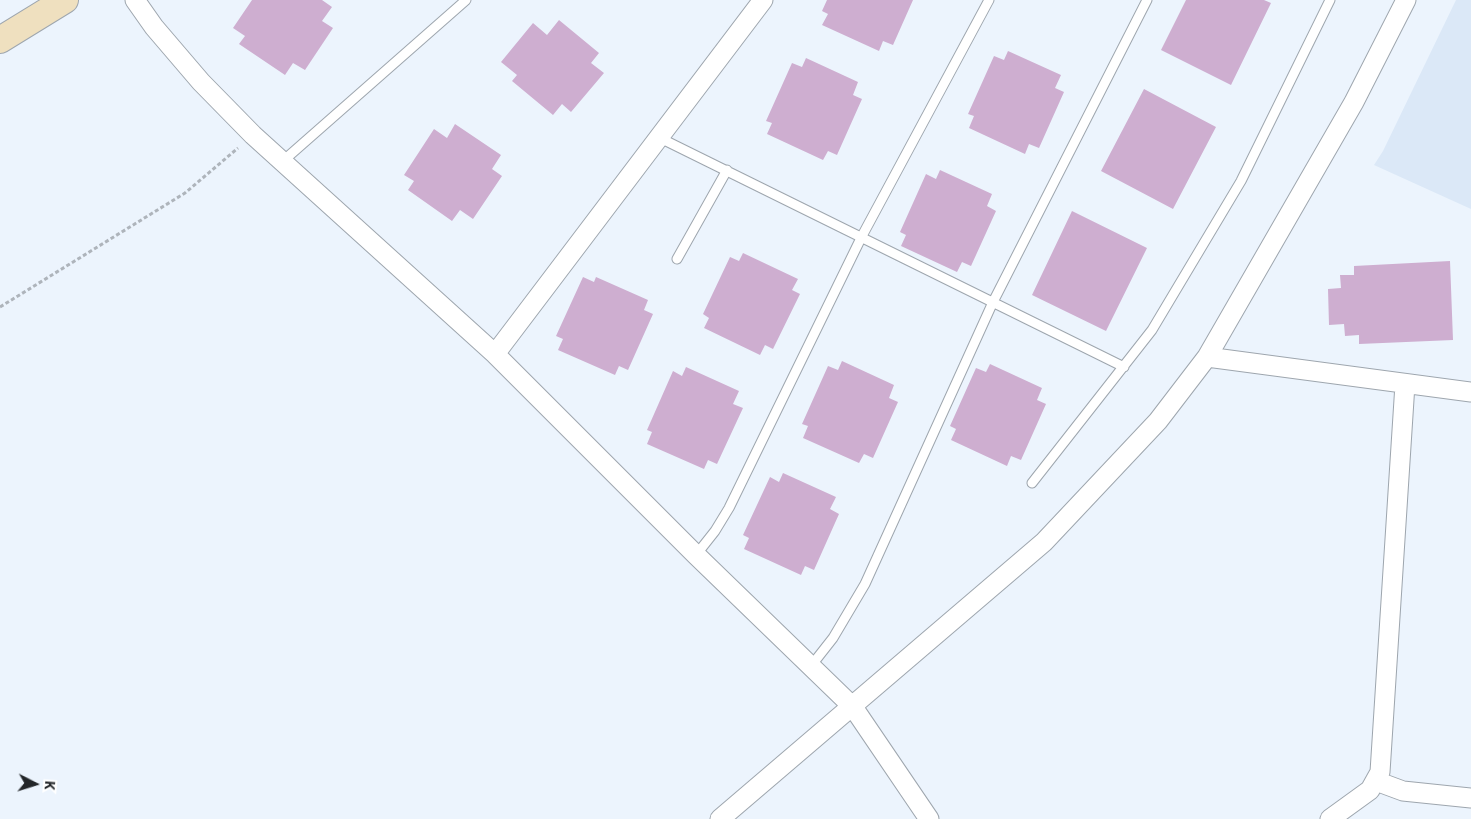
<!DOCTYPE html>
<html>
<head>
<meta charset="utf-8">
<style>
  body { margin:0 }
  #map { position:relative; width:1471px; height:819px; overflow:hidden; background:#ecf4fd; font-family:"Noto Sans",sans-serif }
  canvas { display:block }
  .north { position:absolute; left:10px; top:759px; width:50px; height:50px; -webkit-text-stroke:4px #fff; paint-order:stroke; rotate:95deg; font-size:14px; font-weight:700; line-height:20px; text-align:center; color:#232629 }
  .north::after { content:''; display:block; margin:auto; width:18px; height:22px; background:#232629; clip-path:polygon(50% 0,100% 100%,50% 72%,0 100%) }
</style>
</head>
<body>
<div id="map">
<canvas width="1471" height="819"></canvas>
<div class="north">K</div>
</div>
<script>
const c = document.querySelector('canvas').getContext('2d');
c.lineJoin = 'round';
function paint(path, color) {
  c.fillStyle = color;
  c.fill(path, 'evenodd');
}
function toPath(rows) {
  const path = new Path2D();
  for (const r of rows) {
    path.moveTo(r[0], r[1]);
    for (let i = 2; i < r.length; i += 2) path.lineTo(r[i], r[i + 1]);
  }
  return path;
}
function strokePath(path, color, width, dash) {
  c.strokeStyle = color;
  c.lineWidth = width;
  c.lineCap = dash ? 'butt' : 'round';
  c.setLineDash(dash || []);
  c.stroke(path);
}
paint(toPath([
  [1456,0,1471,0,1471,209,1374,165,1383,151]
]), '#dbe8f7');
paint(toPath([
  [252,0,322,0,332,7,322,21,333,28,305,70,293,63,285,75,239,44,245,36,233,28],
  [827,0,913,0,893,45,883,41,879,51,822,25,828,14,822,11],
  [1186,0,1264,0,1271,3,1231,85,1161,50],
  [559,20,599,53,591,63,604,73,571,112,562,104,553,115,512,81,517,75,501,62,533,23,547,35],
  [1008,51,1061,75,1055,88,1064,92,1039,148,1029,144,1025,154,969,128,974,116,968,114,994,56,1004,60],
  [806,58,858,82,853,95,862,99,837,155,828,151,823,160,767,134,772,123,766,121,792,63,802,67],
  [1144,89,1216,127,1173,209,1101,171],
  [455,124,501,155,492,169,502,176,473,219,460,210,452,221,408,190,414,181,404,175,434,129,447,138],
  [940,170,992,194,987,206,996,211,971,266,962,262,957,272,901,246,906,235,900,232,926,174,936,179],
  [1072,211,1147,248,1106,331,1032,295],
  [743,253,798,279,792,290,800,294,773,349,765,345,760,355,704,328,709,318,703,314,730,257,739,261],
  [1450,261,1453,340,1359,344,1359,335,1345,336,1344,324,1329,325,1328,289,1341,288,1340,275,1354,275,1354,266],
  [583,277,594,282,596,277,648,300,644,310,653,314,628,370,619,366,615,375,558,350,563,339,556,336],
  [842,361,894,385,889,398,898,402,873,458,864,454,859,463,803,438,808,426,802,424,828,366,838,370],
  [990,364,1042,388,1037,400,1046,404,1021,460,1011,456,1007,466,951,440,956,429,950,426,976,368,986,372],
  [686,367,739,391,733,404,743,408,717,464,708,460,704,469,647,444,652,432,647,430,673,371,682,376],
  [783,473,836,497,830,509,839,514,814,570,805,566,801,575,744,549,749,538,743,535,770,477,779,482]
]), '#ceaed0');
const lane = toPath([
  [658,137,1124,367],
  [283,161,466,0],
  [677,259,727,170],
  [1032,483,1152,330,1241,181,1330,0],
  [696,555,715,531,729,508,862,236,989,0],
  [811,666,833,638,865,584,993,302,1147,0]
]);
const street = toPath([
  [135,0,154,27,201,82,253,135,495,354,696,555,853,707,929,819],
  [495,354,763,0],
  [1207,357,1471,392],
  [1376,781,1403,791,1471,798],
  [720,819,1044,542,1158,421,1207,357,1354,102,1406,0],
  [1330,819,1370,790,1380,772,1405,384]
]);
const secondary = toPath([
  [0,40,65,0]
]);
strokePath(lane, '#9ea6ae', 11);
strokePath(street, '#9ea6ae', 21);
strokePath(secondary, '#9ea6ae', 28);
strokePath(toPath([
  [0,307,185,193,238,148]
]), '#aeb4bb', 3, [4, 2.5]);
strokePath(lane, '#fff', 9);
strokePath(street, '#fff', 19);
strokePath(secondary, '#efe0bf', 26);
</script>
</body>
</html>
